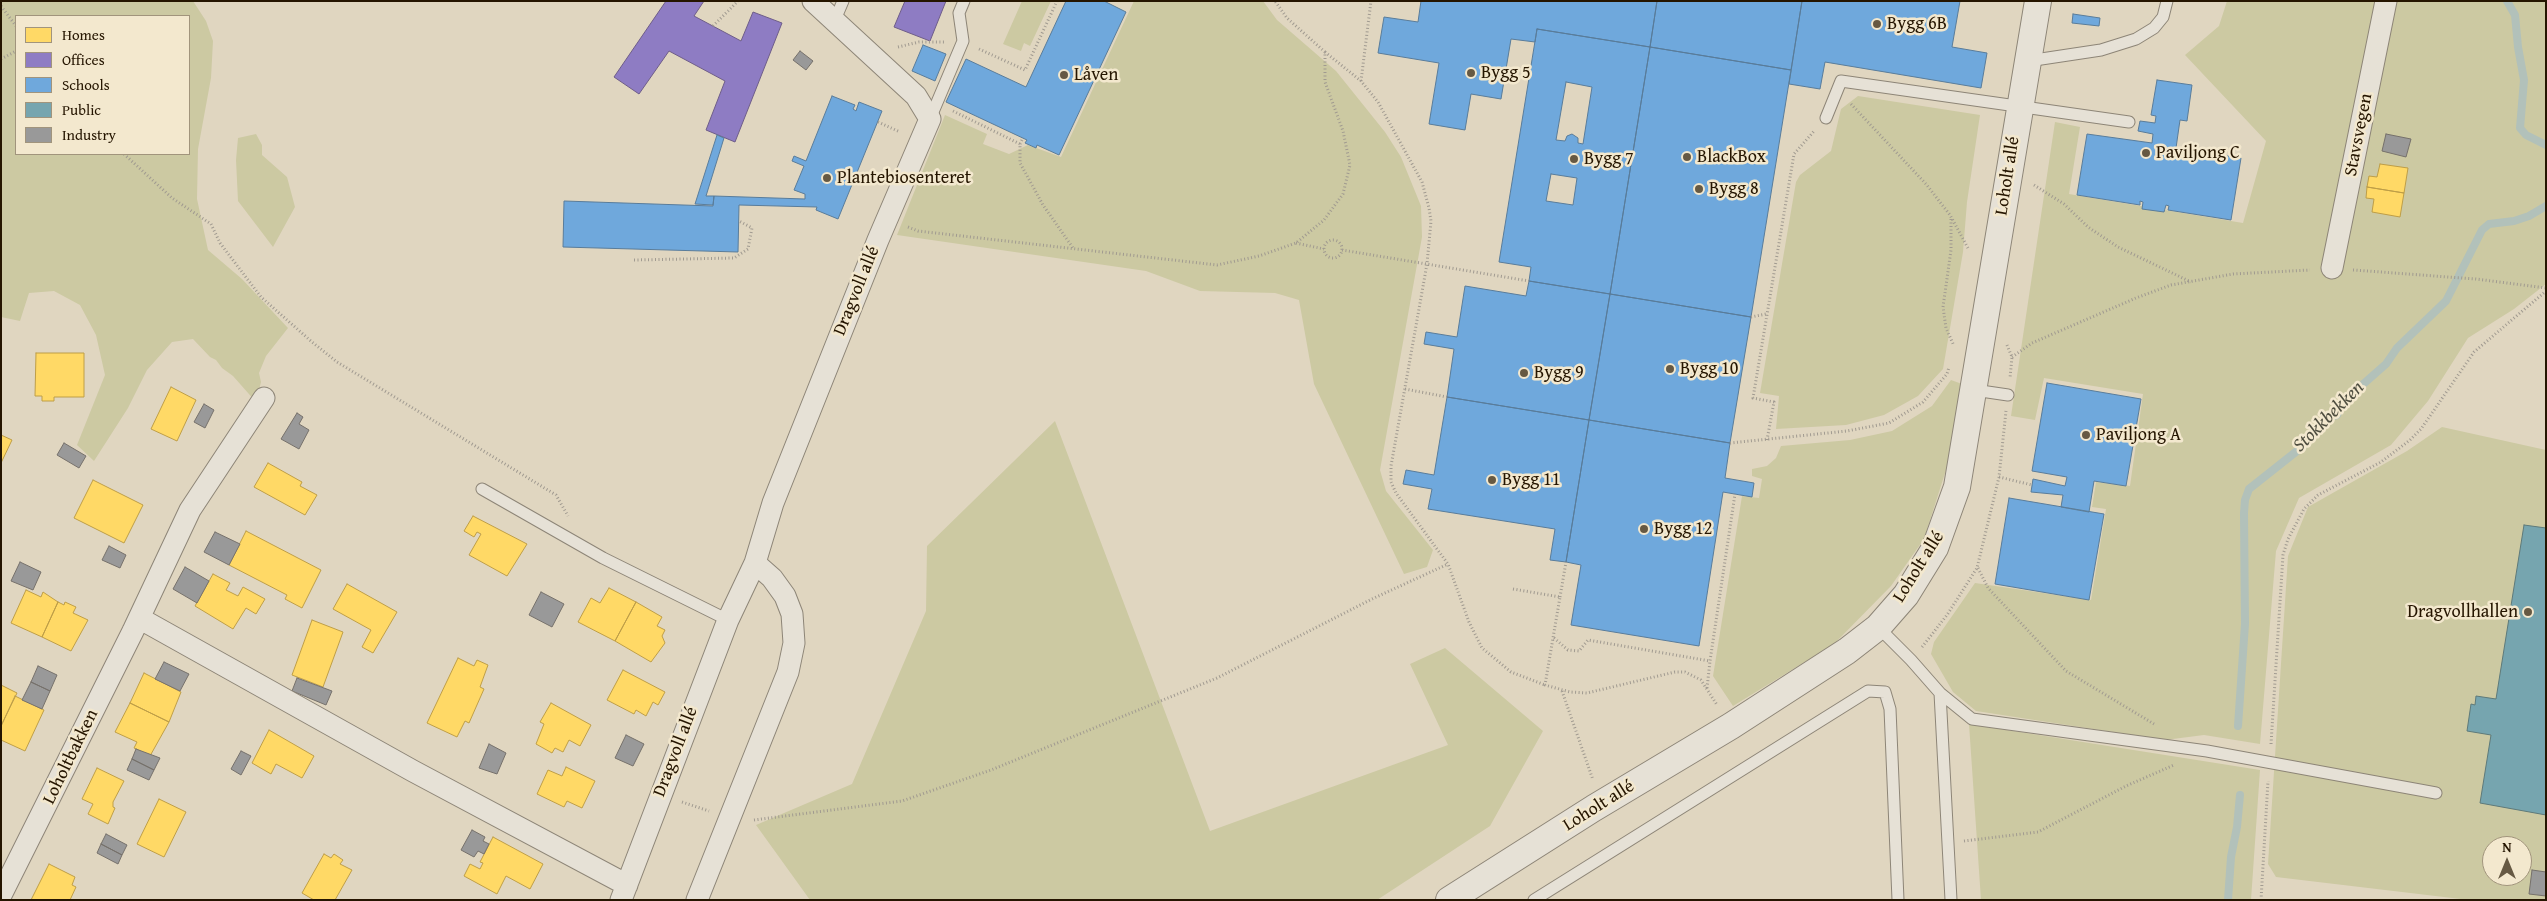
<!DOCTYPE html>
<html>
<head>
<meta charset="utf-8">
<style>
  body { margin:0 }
  #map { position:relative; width:2547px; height:901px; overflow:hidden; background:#e0d6c0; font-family:"Gentium Book Plus",serif }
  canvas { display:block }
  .frame { position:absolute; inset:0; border:2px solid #251500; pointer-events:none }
  .legend { position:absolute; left:15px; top:15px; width:175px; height:140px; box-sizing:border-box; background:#f3e8ce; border:1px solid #a1947c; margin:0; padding:6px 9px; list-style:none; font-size:15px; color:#251500 }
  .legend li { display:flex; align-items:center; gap:10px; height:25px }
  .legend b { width:25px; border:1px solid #a1947c }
  .north { position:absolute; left:2482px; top:836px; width:50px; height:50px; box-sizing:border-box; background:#f3e8ce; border:1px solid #a1947c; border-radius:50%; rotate:0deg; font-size:14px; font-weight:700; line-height:20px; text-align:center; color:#251500 }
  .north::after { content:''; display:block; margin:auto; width:18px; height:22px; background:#665943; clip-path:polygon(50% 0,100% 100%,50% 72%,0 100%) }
</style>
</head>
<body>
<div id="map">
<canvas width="2547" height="901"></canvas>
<div class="frame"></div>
<ul class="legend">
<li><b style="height:14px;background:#ffd966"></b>Homes</li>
<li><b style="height:14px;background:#8e7cc3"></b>Offices</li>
<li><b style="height:14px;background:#6fa8dc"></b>Schools</li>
<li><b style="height:14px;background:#76a5af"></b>Public</li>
<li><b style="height:14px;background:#999"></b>Industry</li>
</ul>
<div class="north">N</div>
</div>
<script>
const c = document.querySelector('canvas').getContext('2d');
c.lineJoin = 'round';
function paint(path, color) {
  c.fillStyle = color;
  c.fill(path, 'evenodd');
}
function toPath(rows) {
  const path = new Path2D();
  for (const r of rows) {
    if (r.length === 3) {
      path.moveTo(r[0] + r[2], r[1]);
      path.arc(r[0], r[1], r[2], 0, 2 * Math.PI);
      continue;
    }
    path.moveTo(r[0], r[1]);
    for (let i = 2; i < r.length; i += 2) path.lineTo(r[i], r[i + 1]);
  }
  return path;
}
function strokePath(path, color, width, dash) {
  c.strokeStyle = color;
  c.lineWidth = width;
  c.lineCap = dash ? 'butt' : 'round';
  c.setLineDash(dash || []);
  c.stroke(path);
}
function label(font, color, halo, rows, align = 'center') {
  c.font = font + ' "Gentium Book Plus",serif';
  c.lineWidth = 5;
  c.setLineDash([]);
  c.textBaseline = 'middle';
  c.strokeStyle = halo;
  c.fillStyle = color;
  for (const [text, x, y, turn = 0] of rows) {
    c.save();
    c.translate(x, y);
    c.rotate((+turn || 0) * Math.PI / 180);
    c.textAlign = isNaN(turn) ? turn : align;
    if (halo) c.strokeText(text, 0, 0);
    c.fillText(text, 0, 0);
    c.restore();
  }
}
paint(toPath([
  [1,1,193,1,206,21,213,41,211,78,198,149,197,199,208,250,242,279,288,328,266,356,259,373,261,382,256,402,233,376,222,368,216,360,210,357,193,339,172,342,147,370,128,408,94,461,77,445,105,375,96,335,80,305,54,291,29,293,20,321,1,317],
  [16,16,189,16,189,154,16,154],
  [1022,1,1051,1,1030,46,1024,43,1021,51,1003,44],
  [1134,1,1263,1,1277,20,1336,71,1385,132,1401,157,1421,206,1422,237,1380,470,1386,491,1433,550,1427,567,1404,574,1314,384,1299,300,1275,293,1200,291,1146,271,897,235,945,115,987,134,983,144,1009,154,1028,145,1061,157],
  [2227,1,2546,1,2546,284,2514,309,2468,338,2428,401,2391,445,2299,498,2276,551,2260,744,2204,735,2165,740,1976,711,1953,692,1931,654,1934,642,1975,583,2091,600,2106,509,2092,507,2096,482,2130,486,2143,394,2044,378,2035,420,2011,416,2055,122,2080,127,2069,194,2243,223,2266,141,2185,55,2219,26],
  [1858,96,1980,115,1967,202,1963,252,1943,369,1918,396,1884,415,1846,425,1776,429,1779,396,1760,393,1796,182,1800,175,1831,151,1841,109],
  [256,134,262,145,262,155,287,177,295,207,273,247,238,201,236,160,238,138],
  [1951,380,1962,384,1946,470,1924,539,1891,586,1834,644,1733,706,1713,676,1742,496,1759,498,1762,479,1752,476,1752,469,1767,466,1776,458,1781,446,1850,440,1892,431,1932,406],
  [1055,421,1210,831,1448,745,1410,664,1445,648,1543,731,1490,826,1377,900,810,900,756,825,852,784,926,611,927,546],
  [2442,427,2546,450,2546,900,2469,900,2276,877,2268,864,2288,556,2308,507,2407,451],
  [2492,846,2522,846,2522,876,2492,876],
  [1969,724,2260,770,2251,900,1981,900]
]), '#ccc9a2');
const homes = toPath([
  [2380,164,2408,168,2404,193,2367,187,2369,176,2377,177,2380,164],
  [2367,187,2404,193,2400,217,2372,212,2374,199,2366,198,2367,187],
  [36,353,84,353,84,397,54,397,54,401,42,401,42,396,35,396,36,353],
  [171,387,196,400,177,441,151,429,171,387],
  [1,435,12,440,1,463,1,435],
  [268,463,302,482,300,486,317,495,305,515,254,487,268,463],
  [93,480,143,505,124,543,74,518,93,480],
  [473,516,527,544,507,576,469,555,481,534,477,532,474,537,464,531,473,516],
  [246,531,321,570,302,608,285,599,287,595,229,565,246,531],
  [213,574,230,583,226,590,238,596,243,587,265,599,256,614,246,608,233,629,195,606,213,574],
  [347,584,397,612,373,653,362,647,371,630,333,609,347,584],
  [609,588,636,602,615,641,578,622,591,598,600,603,609,588],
  [26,590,41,597,43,592,58,602,42,637,11,623,26,590],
  [58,602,64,605,65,602,76,607,73,613,88,620,71,651,42,637,58,602],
  [636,602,662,617,657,626,665,630,662,636,665,643,651,662,615,641,636,602],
  [312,620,343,632,323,687,292,675,312,620],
  [458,658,474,666,477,660,488,665,480,687,484,689,469,723,465,721,457,737,427,723,458,658],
  [623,670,665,692,658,705,653,702,646,716,636,710,634,714,607,700,623,670],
  [144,673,181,692,169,722,130,703,144,673],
  [1,685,17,693,1,726,1,685],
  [15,696,44,710,25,751,1,740,1,726,15,696],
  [130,703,169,722,150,756,134,748,137,742,115,732,130,703],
  [551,703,591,725,580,746,569,740,563,752,555,748,552,753,536,744,544,724,540,722,551,703],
  [269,730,314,756,302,778,276,764,271,774,252,763,269,730],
  [566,767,595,781,582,808,567,801,564,807,537,794,548,770,562,776,566,767],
  [97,768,124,781,113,802,113,807,115,808,108,824,88,814,93,804,82,799,97,768],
  [159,799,186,812,164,857,137,844,159,799],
  [493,837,543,864,530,889,506,876,497,894,464,876,470,864,480,869,483,863,480,862,493,837],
  [324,854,331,858,334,854,343,860,340,864,352,870,335,900,314,900,302,893,324,854],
  [49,864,75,877,72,885,76,887,70,900,31,900,49,864]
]);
paint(homes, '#ffd966');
strokePath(homes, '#be9e47', 1);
const offices = toPath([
  [666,1,704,1,694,16,741,41,753,12,782,23,735,142,706,130,725,81,669,51,639,94,614,77,666,1],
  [905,1,946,1,930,41,894,27,905,1]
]);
paint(offices, '#8e7cc3');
strokePath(offices, '#6e5d88', 1);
const schools = toPath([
  [1066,1,1104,1,1126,12,1059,155,1037,145,1036,148,1025,143,1027,140,946,102,966,59,1026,87,1066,1],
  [1421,1,1657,1,1650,47,1537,29,1535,42,1511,39,1501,99,1471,94,1465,130,1429,124,1439,63,1378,53,1384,17,1418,22,1421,1],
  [1657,1,1802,1,1791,70,1650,47,1657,1],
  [1802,1,1960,1,1952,47,1987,53,1981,88,1825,62,1820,89,1789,84,1802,1],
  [2073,14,2100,18,2099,26,2072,23,2073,14],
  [1537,29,1650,47,1610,294,1529,281,1531,267,1499,262,1537,29],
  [1566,82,1592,87,1583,144,1578,143,1578,138,1572,134,1567,136,1565,141,1556,140,1566,82],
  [1551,174,1577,178,1573,205,1546,201,1551,174],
  [923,45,946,54,935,81,912,71,923,45],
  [1650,47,1791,70,1751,317,1610,294,1650,47],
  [2157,80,2192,85,2187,121,2180,120,2176,148,2241,158,2231,220,2168,210,2169,206,2166,205,2164,212,2142,209,2143,202,2140,201,2140,205,2077,195,2087,134,2152,143,2153,134,2138,131,2140,121,2155,123,2156,116,2151,115,2157,80],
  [832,96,855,105,853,109,856,111,859,102,882,111,838,219,816,210,817,207,739,205,738,252,563,247,564,201,713,206,714,196,805,199,805,194,794,190,804,166,792,161,794,156,806,161,832,96],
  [717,135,724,138,706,196,714,196,713,205,695,204,717,135],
  [1529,281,1610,294,1589,420,1447,397,1454,349,1424,344,1426,332,1457,337,1465,286,1526,296,1529,281],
  [1610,294,1751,317,1730,443,1589,420,1610,294],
  [2047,383,2141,399,2126,486,2094,481,2089,512,2061,507,2063,495,2031,492,2033,479,2065,486,2067,477,2032,471,2047,383],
  [1447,397,1589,420,1566,562,1550,560,1555,529,1428,509,1432,489,1403,484,1406,470,1434,475,1447,397],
  [1589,420,1730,443,1725,478,1754,483,1752,497,1723,492,1699,646,1571,625,1581,565,1566,562,1589,420],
  [2009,498,2104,514,2089,600,1995,584,2009,498]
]);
paint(schools, '#6fa8dc');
strokePath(schools, '#597c9a', 1);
const public = toPath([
  [2524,525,2546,528,2546,815,2480,803,2491,735,2467,731,2471,704,2475,705,2476,696,2496,699,2524,525]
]);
paint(public, '#76a5af');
strokePath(public, '#5e7a7a', 1);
const industry = toPath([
  [800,51,813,61,806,70,793,60,800,51],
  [2386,134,2411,139,2406,157,2382,151,2386,134],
  [204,404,214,410,205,428,194,422,204,404],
  [297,413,303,417,299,424,309,430,299,449,281,439,297,413],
  [64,443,86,456,79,468,57,455,64,443],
  [215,532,240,544,229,565,204,552,215,532],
  [109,546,126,555,120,568,102,560,109,546],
  [20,562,41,572,33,590,11,581,20,562],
  [185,567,209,581,197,603,173,589,185,567],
  [541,592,564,604,552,627,529,615,541,592],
  [164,662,189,674,180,691,155,679,164,662],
  [38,666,57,675,50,691,31,682,38,666],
  [297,678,332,691,326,705,292,691,297,678],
  [31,682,50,691,42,709,22,700,31,682],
  [626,735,644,744,633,766,615,758,626,735],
  [489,744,506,753,497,774,479,768,489,744],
  [136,749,160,758,154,770,132,759,136,749],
  [241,751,251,756,241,775,231,769,241,751],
  [132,759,154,770,149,780,127,770,132,759],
  [472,830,485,837,483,841,489,844,484,854,478,851,474,857,461,850,472,830],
  [106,834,127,845,122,855,101,844,106,834],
  [101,844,122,855,118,864,97,853,101,844],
  [2532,870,2546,872,2546,896,2529,894,2532,870]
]);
paint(industry, '#999');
strokePath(industry, '#76716b', 1);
strokePath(toPath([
  [2507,1,2515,15,2518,47,2524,80,2520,128,2526,135,2546,145],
  [2238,726,2245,624,2244,513,2245,500,2249,489,2302,447,2329,417,2337,415,2344,401,2386,364,2397,348,2446,301,2482,230,2489,224,2514,221,2529,216,2546,206],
  [2228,900,2231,857,2237,827,2240,795]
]), '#b2c1ba', 8);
const service = toPath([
  [834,22,843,1],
  [2028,61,2101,50,2136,39,2154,28,2163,17,2167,1],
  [1826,118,1841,81,2129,122],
  [930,119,963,41,959,13,964,1],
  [1974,390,2008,395],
  [482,489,603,558,728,620],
  [1878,627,1911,660,1940,693,1972,719,2207,751,2436,793],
  [1940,693,1951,900],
  [1534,900,1868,691,1885,692,1890,709,1898,900]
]);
const minor = toPath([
  [2332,268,2386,1],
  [139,618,413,771,627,885],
  [1,895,133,631,190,510,264,398],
  [621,900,728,620,755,563,773,503,878,240,930,119,916,96,813,1],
  [697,900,788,672,794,643,792,614,785,596,772,578,755,563]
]);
const tertiary = toPath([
  [1449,900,1594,808,1731,726,1847,651,1878,627,1906,595,1935,548,1957,487,2038,1]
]);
strokePath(service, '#8d8577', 13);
strokePath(minor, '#8d8577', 23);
strokePath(tertiary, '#8d8577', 28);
strokePath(toPath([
  [1,6,16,26],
  [713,26,738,1],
  [898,47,919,42,944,42],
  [979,49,1025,70,1057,1],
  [1325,52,1361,81,1378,102,1422,182,1429,208,1431,221,1427,264,1391,466,1391,482,1396,493,1448,564,1469,622,1482,648,1511,672,1545,685],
  [1,59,16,51],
  [1361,81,1371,1],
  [1851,104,1926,184,1950,215,1969,250],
  [953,111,1020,144,1020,163,1043,205,1073,248],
  [878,122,900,132],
  [1020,144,1023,138],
  [124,154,172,198,211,224,220,243,261,297,312,342,337,362,556,495,568,516],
  [2034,185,2064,204,2088,227,2118,247,2191,282],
  [1951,219,1951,250,1943,307,1946,328,1954,346],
  [908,227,918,231,1217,265,1259,256,1296,243,1324,220,1343,194,1350,165,1343,131,1325,82,1325,52,1287,18,1275,1],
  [1333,249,9],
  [1296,243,1324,249],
  [1342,250,1529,281],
  [634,260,734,258,748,249,752,228,739,221],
  [2353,270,2476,279,2546,288],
  [1751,317,1766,314],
  [2007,345,2012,357,2010,378],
  [2012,357,2032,343,2136,298,2171,285,2233,274,2310,270],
  [1405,389,1447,397],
  [1767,440,1774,402,1753,398,1794,154,1815,130],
  [1730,443,1847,431,1889,423,1923,402,1947,374,1949,367],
  [1999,477,2032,485],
  [1978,568,1988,588,2066,671,2154,724],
  [1513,589,1560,597,1545,685,1570,692,1587,693,1675,672,1685,672,1701,680,1717,705],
  [1560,597,1566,562],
  [1554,638,1568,650,1579,651,1588,640,1710,661,1735,494],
  [1922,647,1947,615,1977,568,1999,477,2006,411],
  [1707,688,1710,661],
  [1562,691,1593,780],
  [2271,744,2283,555,2288,539,2304,509,2318,495,2381,462,2410,440,2421,429,2474,352,2546,291],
  [682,802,709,811],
  [754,820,902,801,991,770,1217,678,1372,599,1448,564],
  [1964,841,2038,832,2126,786,2174,765],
  [2261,900,2268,781]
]), '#a09a90', 3, [1, 2.5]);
strokePath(service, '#e6e1d6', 11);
strokePath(minor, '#e6e1d6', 21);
strokePath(tertiary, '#e6e1d6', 26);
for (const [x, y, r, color] of [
  [1877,24,5,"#665943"],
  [1471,73,5,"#665943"],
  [1064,75,5,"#665943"],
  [2146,153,5,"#665943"],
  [1687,157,5,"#665943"],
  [1574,159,5,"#665943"],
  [827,178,5,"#665943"],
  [1699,189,5,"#665943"],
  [1670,369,5,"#665943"],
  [1524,373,5,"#665943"],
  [2086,435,5,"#665943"],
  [1492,480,5,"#665943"],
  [1644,529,5,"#665943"],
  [2528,612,5,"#665943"]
]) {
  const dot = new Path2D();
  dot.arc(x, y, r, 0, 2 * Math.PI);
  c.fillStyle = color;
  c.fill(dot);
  strokePath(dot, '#f3e8ce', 2);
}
label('18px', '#251500', '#f3e8ce', [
  ["Bygg 6B",1887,24],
  ["Bygg 5",1481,73],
  ["Låven",1074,75],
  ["Paviljong C",2156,153],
  ["BlackBox",1697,157],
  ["Bygg 7",1584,159],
  ["Plantebiosenteret",837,178],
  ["Bygg 8",1709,189],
  ["Bygg 10",1680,369],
  ["Bygg 9",1534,373],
  ["Paviljong A",2096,435],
  ["Bygg 11",1502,480],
  ["Bygg 12",1654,529],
  ["Dragvollhallen",2518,612,"right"]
], 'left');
label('18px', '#251500', '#f3e8ce', [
  ["Stavsvegen",2359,135,-79],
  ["Loholt allé",2008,176,-81],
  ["Dragvoll allé",857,291,-68],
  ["Loholt allé",1919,567,-58],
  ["Dragvoll allé",676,752,-69],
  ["Loholtbakken",71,757,-64],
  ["Loholt allé",1599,806,-32]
]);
label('italic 19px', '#4f4e40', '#f3e8ce', [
  ["Stokkbekken",2329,417,-45]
]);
</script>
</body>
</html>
